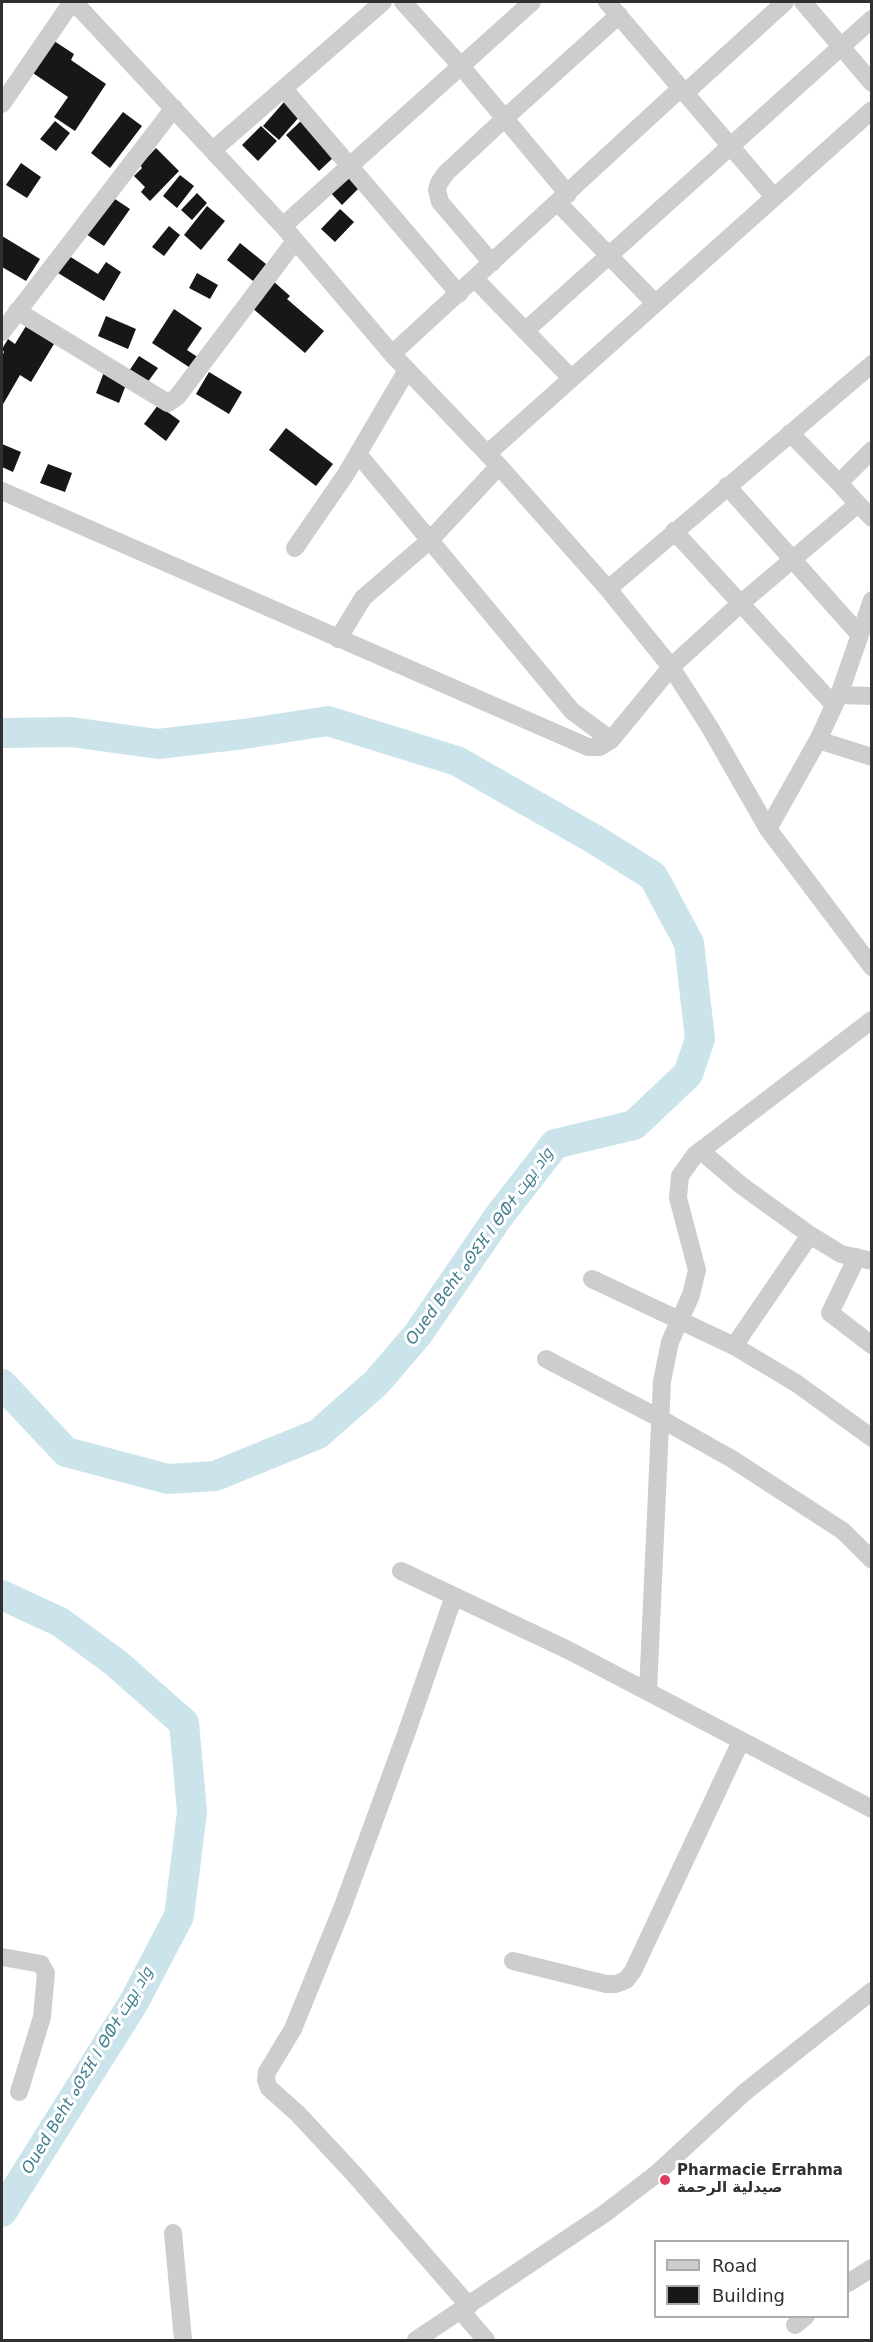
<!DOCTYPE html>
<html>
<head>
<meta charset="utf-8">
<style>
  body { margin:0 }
  #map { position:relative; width:873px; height:2342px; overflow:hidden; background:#fff; font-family:"DejaVu Sans",sans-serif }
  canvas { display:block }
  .frame { position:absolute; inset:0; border:3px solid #303030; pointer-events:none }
  .legend { position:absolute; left:654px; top:2240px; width:195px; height:78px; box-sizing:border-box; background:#fff; border:2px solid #acacac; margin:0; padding:8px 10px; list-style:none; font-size:18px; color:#303030 }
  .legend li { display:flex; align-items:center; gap:12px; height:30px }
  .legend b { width:30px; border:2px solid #acacac }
</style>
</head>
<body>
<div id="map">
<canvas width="873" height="2342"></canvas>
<div class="frame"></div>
<ul class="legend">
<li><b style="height:8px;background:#cdcdcd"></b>Road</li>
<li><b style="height:16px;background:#171717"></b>Building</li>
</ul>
</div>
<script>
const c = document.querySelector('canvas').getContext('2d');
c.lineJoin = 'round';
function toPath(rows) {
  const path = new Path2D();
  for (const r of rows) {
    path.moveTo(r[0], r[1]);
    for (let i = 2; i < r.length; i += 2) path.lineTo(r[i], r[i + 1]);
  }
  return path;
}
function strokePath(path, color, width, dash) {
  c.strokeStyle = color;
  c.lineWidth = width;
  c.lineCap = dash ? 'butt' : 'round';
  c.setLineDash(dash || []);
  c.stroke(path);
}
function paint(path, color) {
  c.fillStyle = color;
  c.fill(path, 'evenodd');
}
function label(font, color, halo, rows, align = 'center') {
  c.font = font + ' "DejaVu Sans",Cairo,"Noto Sans Tifinagh",sans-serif';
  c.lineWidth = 6;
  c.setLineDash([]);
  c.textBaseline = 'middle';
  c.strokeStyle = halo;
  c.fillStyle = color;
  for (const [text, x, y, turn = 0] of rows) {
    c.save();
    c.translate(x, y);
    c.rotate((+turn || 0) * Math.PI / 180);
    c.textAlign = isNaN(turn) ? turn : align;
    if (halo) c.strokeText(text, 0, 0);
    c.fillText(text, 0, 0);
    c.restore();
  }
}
strokePath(toPath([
  [2,733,71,732,158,744,244,734,328,721,457,761,594,839,653,876,689,943,700,1039,688,1074,634,1125,555,1144,499,1216,418,1334,376,1383,318,1434,215,1476,168,1479,66,1452,2,1384],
  [2,1595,60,1622,116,1663,184,1723,192,1812,179,1916,134,2002,2,2212]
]), '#cbe4eb', 30);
paint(toPath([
  [51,39,74,54,71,60,106,84,75,131,54,117,68,97,30,71],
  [284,102,300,116,279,140,263,126],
  [123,112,142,126,110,168,91,153],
  [302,120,335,156,319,171,286,135],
  [55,121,70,133,56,151,40,139],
  [261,126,277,141,258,161,242,145],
  [156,148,179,171,150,201,141,192,145,187,134,176,142,168,140,165],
  [21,163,41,177,27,198,6,185],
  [347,174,360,187,342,205,329,191],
  [180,175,194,186,177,208,163,196],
  [197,193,207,203,192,220,181,210],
  [112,197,130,209,104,246,86,234],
  [207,206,225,221,201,250,184,235],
  [340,209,354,222,335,242,321,229],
  [169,226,180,235,164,256,152,247],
  [2,236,40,259,26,281,2,267],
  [240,243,266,264,253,281,227,260],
  [69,256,98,274,106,262,121,272,104,301,58,273],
  [197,273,218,285,210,299,189,288],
  [273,281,290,296,287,299,324,331,305,353,251,307],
  [174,309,202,328,187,350,199,358,192,369,152,343],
  [106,316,136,329,128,349,98,336],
  [26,326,54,344,31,382,20,375,2,406,2,356,4,352,2,349,8,339,15,344],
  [139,356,158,368,147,383,129,371],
  [104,372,127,382,119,403,96,393],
  [209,372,242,392,229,414,196,394],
  [158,405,180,421,166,441,144,424],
  [286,428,333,464,316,486,269,450],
  [2,444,21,452,13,472,2,467],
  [48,464,72,473,65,492,40,483]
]), '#171717');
strokePath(toPath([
  [74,2,283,226,392,354,499,466,608,589,671,667,709,726,768,829,872,967],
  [403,2,460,65,568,194],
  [607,2,774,197],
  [803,2,872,83],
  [284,89,459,294],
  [685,93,785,2],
  [2,104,72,2],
  [213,150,383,2],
  [558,203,655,303],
  [283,226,532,2],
  [492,263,440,202,437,190,439,183,446,173,505,118,619,15],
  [475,279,571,378],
  [17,311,168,403,177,397,295,241],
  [525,331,872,19],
  [2,332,174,108],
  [392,354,681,88],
  [790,433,839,483],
  [358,454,572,711,611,740],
  [487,454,872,110],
  [727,486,859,634],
  [2,491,588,747,600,747,611,740,671,667,740,604,858,504,839,483,872,450],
  [858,504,872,518],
  [674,531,834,705],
  [295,548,346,474,407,370],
  [608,589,872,364],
  [338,639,363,598,430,540,499,466],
  [839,695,872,600],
  [818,740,872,757],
  [768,829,818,740,839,695,872,696],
  [701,1151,742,1186,810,1235,841,1254,872,1261],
  [857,1257,830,1313,872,1345],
  [592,1279,734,1346,796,1383,872,1438],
  [734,1346,810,1235],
  [546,1359,661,1419,732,1459,843,1531,872,1560],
  [401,1571,568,1650,872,1809],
  [454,1596,406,1734,343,1906,293,2029,267,2072,266,2080,269,2088,298,2114,354,2174,469,2306],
  [648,1692,662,1381,670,1342,691,1295,697,1270,678,1198,680,1176,695,1155,872,1020],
  [2,1957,41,1964,46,1973,42,2017,19,2092],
  [513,1961,606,1984,616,1984,626,1980,633,1971,741,1741],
  [173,2233,183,2340],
  [848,2283,872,2268],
  [461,2311,486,2340],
  [795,2325,806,2316],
  [416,2340,604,2214,655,2175,745,2092,872,1991]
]), '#cdcdcd', 18);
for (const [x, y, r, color] of [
  [665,2180,6,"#df3960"]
]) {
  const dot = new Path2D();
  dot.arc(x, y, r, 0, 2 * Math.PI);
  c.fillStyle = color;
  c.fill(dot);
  strokePath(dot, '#fff', 2);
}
label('bold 15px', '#303030', '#fff', [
  ["Pharmacie Errahma",677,2171],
  ["صيدلية الرحمة",677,2188]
], 'left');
label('italic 16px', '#407d8f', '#fff', [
  ["Oued Beht ⴰⵙⵉⴼ ⵏ ⴱⵀⵜ واد بهت",480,1247,-54],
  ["Oued Beht ⴰⵙⵉⴼ ⵏ ⴱⵀⵜ واد بهت",88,2071,-59]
]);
</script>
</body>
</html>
